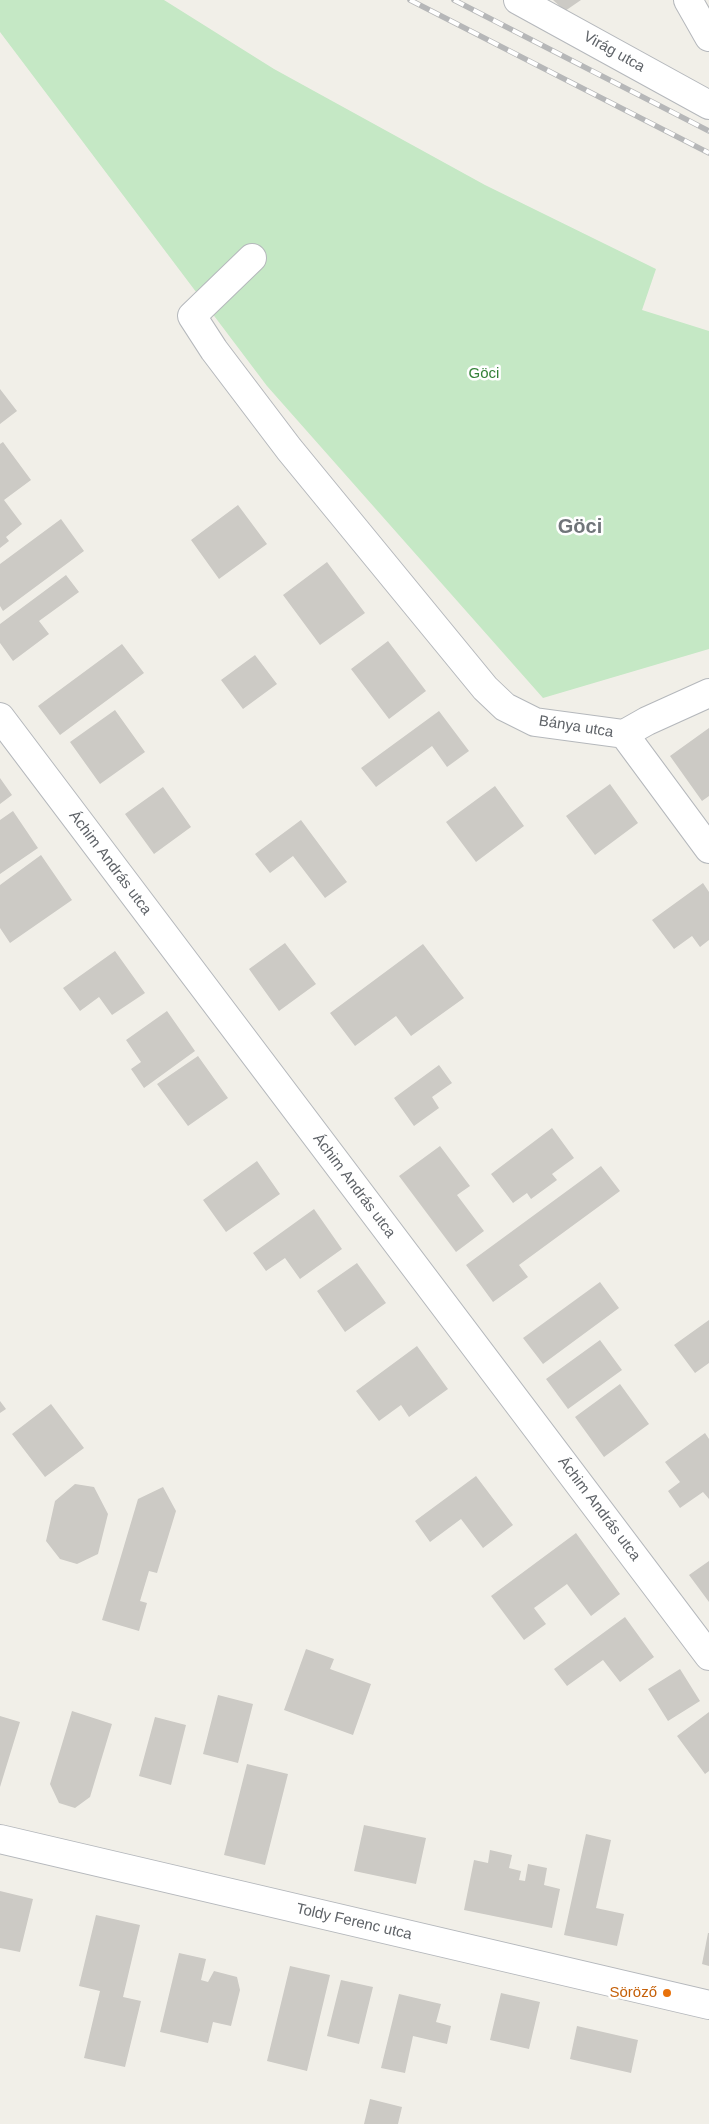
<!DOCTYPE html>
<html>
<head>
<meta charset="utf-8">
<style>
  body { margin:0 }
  canvas { display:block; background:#f1efe8 }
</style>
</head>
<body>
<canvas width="709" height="2124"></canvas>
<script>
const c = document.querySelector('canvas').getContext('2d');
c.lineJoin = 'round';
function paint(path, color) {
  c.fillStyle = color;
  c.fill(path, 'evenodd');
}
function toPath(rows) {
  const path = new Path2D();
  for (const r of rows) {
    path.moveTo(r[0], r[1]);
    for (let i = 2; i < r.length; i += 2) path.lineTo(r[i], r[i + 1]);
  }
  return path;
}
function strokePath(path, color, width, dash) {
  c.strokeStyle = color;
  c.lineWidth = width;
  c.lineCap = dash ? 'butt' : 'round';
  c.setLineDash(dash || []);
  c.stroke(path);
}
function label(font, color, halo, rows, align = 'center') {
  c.font = font + ' Arial,sans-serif';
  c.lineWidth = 5;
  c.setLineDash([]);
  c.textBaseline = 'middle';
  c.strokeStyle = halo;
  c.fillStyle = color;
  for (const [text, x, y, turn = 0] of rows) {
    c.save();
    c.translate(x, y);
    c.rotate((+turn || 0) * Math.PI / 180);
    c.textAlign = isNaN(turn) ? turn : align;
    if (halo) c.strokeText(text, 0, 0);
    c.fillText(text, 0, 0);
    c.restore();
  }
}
paint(toPath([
  [0,0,164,0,274,69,485,185,656,269,642,310,709,331,709,649,543,698,267,386,0,32]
]), '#c5e8c5');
paint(toPath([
  [553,0,581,0,565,11],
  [0,389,17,411,0,424],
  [3,442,31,480,4,500,22,524,6,537,9,541,0,548,0,444],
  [238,505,267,544,219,579,191,540],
  [61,519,84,551,3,611,0,606,0,564],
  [327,562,365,613,320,645,283,595],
  [66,575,79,592,39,621,49,634,13,661,0,643,0,624],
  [388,641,426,691,389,719,351,669],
  [122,644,144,673,60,735,38,706],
  [255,655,277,684,243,709,221,680],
  [115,710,145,752,100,784,70,742],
  [439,711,469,751,447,767,432,746,376,787,361,768],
  [709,728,709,796,702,801,670,756],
  [0,778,12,795,0,804],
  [610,784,638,823,595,855,566,816],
  [495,786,524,826,476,862,446,822],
  [163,787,191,827,154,854,125,814],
  [13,811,38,848,0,874,0,820],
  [301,820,347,882,325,898,293,856,270,873,255,854],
  [41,855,72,900,10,943,0,928,0,885],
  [703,883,709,892,709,940,700,947,692,936,674,949,652,920],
  [285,943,316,984,279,1011,249,969],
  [423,944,464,998,411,1036,396,1016,355,1046,330,1013],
  [115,951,145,993,112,1015,99,997,80,1011,63,988],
  [167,1011,195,1051,144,1088,131,1069,141,1062,126,1040],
  [198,1056,228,1098,188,1126,157,1084],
  [439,1065,452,1083,432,1097,439,1108,414,1126,394,1098],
  [552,1128,574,1158,552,1174,557,1180,531,1199,527,1193,513,1203,491,1174],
  [440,1146,470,1186,457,1195,484,1231,456,1252,399,1176],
  [257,1161,280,1194,226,1232,203,1200],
  [601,1166,620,1191,519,1265,528,1277,493,1302,466,1265],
  [314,1209,342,1249,300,1279,285,1258,266,1271,253,1253],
  [357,1263,386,1303,345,1332,317,1291],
  [600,1282,619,1308,543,1364,523,1338],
  [709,1320,709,1363,695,1373,674,1345],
  [600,1340,622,1370,568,1409,546,1379],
  [417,1346,448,1389,409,1417,401,1405,379,1421,356,1391],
  [620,1384,649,1424,604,1457,575,1417],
  [0,1401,6,1409,0,1413],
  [51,1404,84,1448,45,1477,12,1434],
  [705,1433,709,1439,709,1499,703,1492,680,1508,668,1491,680,1482,665,1462],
  [476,1476,513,1525,483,1548,461,1519,430,1542,415,1521],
  [75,1484,94,1487,108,1514,98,1554,77,1564,60,1559,46,1541,55,1501],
  [163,1487,176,1511,157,1573,149,1571,140,1601,147,1603,139,1631,102,1620,138,1499],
  [576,1533,620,1594,591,1616,567,1584,534,1608,546,1624,524,1640,491,1596],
  [709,1561,709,1602,689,1575],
  [625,1617,654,1657,620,1682,603,1660,567,1686,554,1669],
  [306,1649,334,1659,330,1669,371,1684,353,1735,284,1710],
  [680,1669,700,1701,668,1721,648,1689],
  [218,1695,253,1704,238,1763,203,1754],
  [72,1711,112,1724,90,1797,75,1808,59,1803,50,1784],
  [709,1712,709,1771,705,1774,677,1736],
  [0,1716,20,1722,0,1787],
  [155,1717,186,1725,171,1785,139,1776],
  [247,1764,288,1774,265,1865,224,1855],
  [364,1825,426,1838,416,1884,354,1871],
  [586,1834,611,1840,596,1908,624,1914,617,1946,564,1935],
  [490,1850,512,1855,509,1868,521,1871,519,1880,525,1881,528,1864,547,1868,544,1885,560,1889,552,1928,464,1910,474,1860,488,1863],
  [0,1891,33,1899,20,1952,0,1948],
  [96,1915,140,1925,123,1997,141,2001,125,2067,84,2058,100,1991,79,1986],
  [708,1933,709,1933,709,1966,702,1964],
  [179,1953,206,1959,201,1980,208,1982,214,1971,237,1977,240,1990,231,2026,213,2022,208,2043,160,2032],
  [290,1966,330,1975,307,2071,267,2061],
  [341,1980,373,1987,359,2044,327,2036],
  [501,1993,540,2002,529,2049,490,2040],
  [399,1994,441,2004,436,2022,451,2026,447,2044,413,2036,405,2073,381,2068],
  [577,2026,638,2040,631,2073,570,2059],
  [370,2099,402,2107,398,2124,364,2124]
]), '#cccac5');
const minor = toPath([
  [518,0,709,105],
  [688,0,709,37],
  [252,258,192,316,214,350,289,449,485,688,505,707,535,722,624,734,709,849],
  [0,717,709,1656],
  [624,734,647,721,709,693],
  [0,1839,709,2005]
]);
strokePath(minor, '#b5b8bc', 30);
strokePath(minor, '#fff', 28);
const rail = toPath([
  [410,0,709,153],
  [454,0,709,131]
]);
strokePath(rail, '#b6b7b8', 5.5);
strokePath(rail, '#fff', 4, [11]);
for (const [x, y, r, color] of [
  [667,1993,5,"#e8710a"]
]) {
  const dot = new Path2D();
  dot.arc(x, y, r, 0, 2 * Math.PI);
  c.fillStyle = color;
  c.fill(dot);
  strokePath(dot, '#fff', 2);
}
label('15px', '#5f6368', '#fff', [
  ["Virág utca",614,52,29],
  ["Bánya utca",576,727,9],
  ["Áchim András utca",110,863,53],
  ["Áchim András utca",354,1186,53],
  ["Áchim András utca",599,1509,53],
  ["Toldy Ferenc utca",354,1922,13]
]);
label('15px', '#348238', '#fff', [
  ["Göci",484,374]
]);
label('15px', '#c56008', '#fff', [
  ["Söröző",657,1993]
], 'right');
label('bold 20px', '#70757a', '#fff', [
  ["Göci",580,527]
]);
</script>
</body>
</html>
